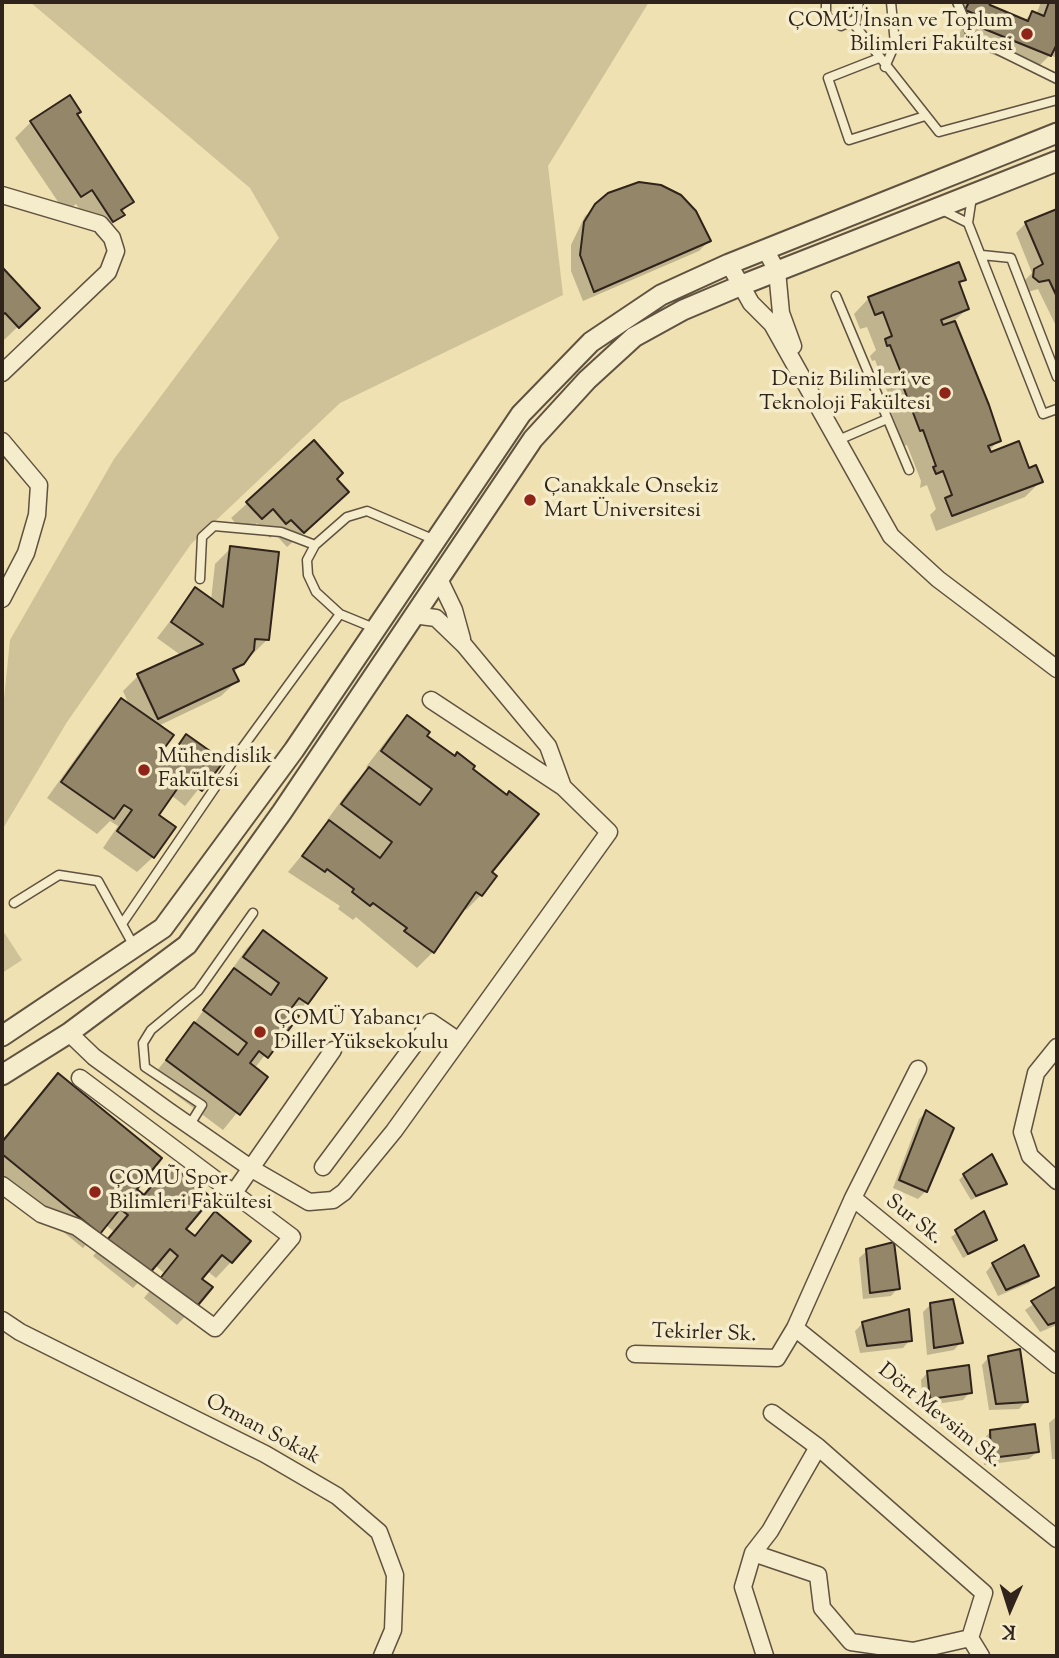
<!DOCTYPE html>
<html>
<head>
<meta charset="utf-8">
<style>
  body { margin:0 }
  #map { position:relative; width:1059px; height:1658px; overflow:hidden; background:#efe1b1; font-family:"Sorts Mill Goudy",serif }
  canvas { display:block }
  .frame { position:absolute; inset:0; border:4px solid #30231b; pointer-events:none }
  .north { position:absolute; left:975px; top:1574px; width:70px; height:70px; -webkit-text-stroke:5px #f5eccc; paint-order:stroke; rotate:183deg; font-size:19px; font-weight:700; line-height:28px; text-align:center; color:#30231b }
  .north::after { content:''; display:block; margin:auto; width:24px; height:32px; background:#30231b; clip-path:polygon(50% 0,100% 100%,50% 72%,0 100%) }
</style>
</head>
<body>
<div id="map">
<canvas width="1059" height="1658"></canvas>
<div class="frame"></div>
<div class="north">K</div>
</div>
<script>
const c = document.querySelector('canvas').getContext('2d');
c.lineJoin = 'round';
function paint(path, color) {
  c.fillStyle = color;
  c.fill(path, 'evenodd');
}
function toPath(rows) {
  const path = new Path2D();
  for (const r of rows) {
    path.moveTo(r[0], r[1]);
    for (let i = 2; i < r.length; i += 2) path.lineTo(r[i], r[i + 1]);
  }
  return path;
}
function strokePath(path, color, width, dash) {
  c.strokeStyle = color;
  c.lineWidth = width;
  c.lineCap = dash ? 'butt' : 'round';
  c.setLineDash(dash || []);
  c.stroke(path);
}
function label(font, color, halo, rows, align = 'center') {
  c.font = font + ' "Sorts Mill Goudy",serif';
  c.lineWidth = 7;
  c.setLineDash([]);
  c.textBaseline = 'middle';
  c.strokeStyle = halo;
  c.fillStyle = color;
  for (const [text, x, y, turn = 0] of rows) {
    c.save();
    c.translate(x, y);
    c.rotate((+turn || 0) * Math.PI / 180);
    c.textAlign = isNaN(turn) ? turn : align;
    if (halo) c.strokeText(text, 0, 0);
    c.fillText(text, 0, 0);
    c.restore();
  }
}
paint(toPath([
  [30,2,649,2,548,166,563,295,340,403,191,544,67,722,2,830,2,719,10,640,114,459,279,238,250,188],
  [2,929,22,960,2,973]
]), '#cfc198');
paint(toPath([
  [961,2,986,2,989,7,1024,21,1032,13,1036,15,1041,2,1057,2,1057,58,1050,55,1034,71,957,40,961,30,951,25],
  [70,98,76,115,131,202,107,230,97,236,76,204,65,212,15,138,31,122],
  [645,184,709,241,699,251,583,301,571,271,571,245,585,216,618,189],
  [1057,211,1057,328,1038,289,1028,292,1023,288,1024,281,1032,273,1016,233,1026,223],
  [2,270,37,308,2,342],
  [964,279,958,285,967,309,953,322,998,441,989,451,990,454,1028,470,1041,481,1025,497,936,531,930,515,936,509,927,485,920,488,921,481,907,445,904,446,886,398,889,396,875,360,872,361,870,356,876,350,867,327,860,329,854,314,869,298],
  [314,443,334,479,331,508,287,547,275,534,270,538,257,523,245,534,231,518],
  [231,548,267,640,233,673,237,681,221,696,158,726,161,750,168,756,186,737,221,761,185,806,171,795,156,815,153,857,137,872,103,848,118,826,110,821,97,834,47,798,106,716,121,701,130,707,123,691,138,676,182,656,157,638,195,589,211,600,215,564],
  [407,718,470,769,489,872,481,895,466,910,463,908,433,952,417,968,356,917,353,920,338,909,340,906,288,872,329,822,327,820,353,785,369,769,366,767,392,733],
  [263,932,325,978,254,1069,266,1077,223,1130,152,1077,191,1028,247,948],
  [58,1075,134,1189,143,1196,170,1166,184,1229,193,1237,215,1214,231,1262,216,1278,206,1270,199,1279,192,1309,177,1325,144,1298,164,1273,155,1265,133,1288,93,1256,114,1232,105,1224,83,1248,2,1182,2,1141],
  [926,1112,926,1191,918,1199,893,1188,919,1119],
  [964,1175,1005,1184,971,1200,959,1180],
  [984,1214,995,1240,963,1258,951,1237],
  [867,1251,898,1288,891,1296,863,1299,859,1258],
  [993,1264,1037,1275,1029,1283,998,1296,986,1272],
  [1057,1288,1057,1325,1040,1332,1025,1310],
  [930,1305,961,1342,954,1350,927,1355,923,1312],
  [863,1323,910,1340,903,1348,860,1353,855,1331],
  [989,1357,1026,1401,1019,1409,989,1410,982,1365],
  [928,1372,970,1392,963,1400,923,1406,921,1380],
  [1057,1416,1057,1459,1052,1459,1049,1423],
  [990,1432,1037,1452,1029,1459,984,1465,983,1440]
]), '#0003');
const building = toPath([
  [969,2,988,2,990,5,1028,21,1032,11,1044,16,1049,2,1057,2,1057,44,1051,56,972,24,975,14,965,10,969,2],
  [70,95,81,112,77,114,134,202,121,210,125,215,113,222,92,190,81,197,30,121,70,95],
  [639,182,661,185,681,195,696,211,711,241,594,292,580,255,584,222,595,204,608,193,639,182],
  [1057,209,1057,297,1049,280,1039,282,1033,277,1034,269,1043,264,1025,222,1057,209],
  [959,262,966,280,959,282,969,309,941,320,943,325,955,321,989,405,1001,441,988,446,991,452,1019,441,1029,468,1036,465,1043,482,952,516,945,498,952,495,943,471,936,474,933,467,936,466,923,430,920,431,901,381,904,380,890,345,887,346,885,339,892,336,883,312,875,315,868,297,959,262],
  [2,267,40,308,19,328,5,313,2,315,2,267],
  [314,440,343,473,337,479,349,492,304,533,291,520,286,524,273,509,262,519,246,502,314,440],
  [230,546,279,552,269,640,255,639,254,650,244,664,233,669,239,681,158,719,137,674,203,644,171,622,195,587,223,607,230,546],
  [121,698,174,735,163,750,171,756,186,734,224,761,202,791,184,779,159,815,176,827,154,858,117,831,132,810,124,805,114,819,61,782,121,698],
  [407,715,430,732,427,736,455,756,457,752,475,766,473,769,507,795,509,791,539,814,492,872,497,876,482,896,476,892,434,953,404,931,407,928,373,903,370,906,352,892,354,889,327,869,325,872,302,856,329,820,380,858,392,842,341,804,369,767,420,805,432,789,381,751,407,715],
  [263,930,327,978,308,1004,299,998,290,1010,299,1016,268,1058,259,1051,250,1063,268,1077,240,1115,166,1060,194,1022,238,1055,247,1043,203,1010,234,968,271,995,279,983,243,957,263,930],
  [58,1073,162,1158,137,1189,144,1195,170,1164,212,1198,186,1229,195,1236,215,1211,251,1241,232,1263,222,1255,202,1279,213,1287,194,1310,158,1281,178,1256,170,1249,149,1274,107,1240,128,1215,120,1209,100,1234,2,1154,2,1142,58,1073],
  [926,1110,954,1128,927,1192,899,1180,926,1110],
  [992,1154,1007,1184,976,1196,963,1174,992,1154],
  [984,1211,997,1240,968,1254,955,1230,984,1211],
  [894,1242,900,1289,870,1293,866,1249,894,1242],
  [1024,1245,1039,1276,1006,1290,992,1263,1024,1245],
  [1057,1286,1057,1322,1048,1325,1031,1301,1057,1286],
  [953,1299,963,1343,934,1348,930,1303,953,1299],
  [909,1309,912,1341,867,1346,862,1322,909,1309],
  [1020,1349,1028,1402,996,1404,988,1356,1020,1349],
  [969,1365,972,1393,930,1399,927,1371,969,1365],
  [1035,1424,1039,1452,991,1458,990,1430,1035,1424]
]);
paint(building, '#938669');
strokePath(building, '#30231b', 2);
const service = toPath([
  [826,2,826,16,841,26,856,19,859,2],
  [957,2,972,37,1057,79],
  [853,23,939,132,1057,100],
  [879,58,828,78,849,140,925,116],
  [885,67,895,44,891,2],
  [972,197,968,223,1043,414,1057,409],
  [940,209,968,223],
  [982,255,1011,258,1057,377],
  [836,296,909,470],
  [843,438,887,419],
  [200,579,202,537,214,526,281,532,315,545],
  [374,628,340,614,316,592,308,575,307,560,315,545,347,517,367,511,435,540],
  [14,903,59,875,98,881,135,948],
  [122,924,240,751,340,614],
  [189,1126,202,1105,145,1067,143,1043,151,1030,198,991,253,913]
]);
const minor = toPath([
  [2,195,100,224,112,238,116,251,108,272,2,373],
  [765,249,777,271,781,313,793,346],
  [729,264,751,303,772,324,891,536,938,579,1057,669],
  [2,441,39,485,37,515,26,553,2,599],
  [439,579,454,610,462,639],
  [431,700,563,787],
  [69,1033,94,1057,167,1110,252,1169,309,1202,333,1200,344,1192,394,1131,609,832,563,787,548,746,464,645,436,618,413,615],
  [1057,1047,1036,1073,1022,1132,1030,1156,1057,1181],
  [323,1167,431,1022,459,1041],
  [2,1185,41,1214,77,1227,215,1328,292,1237,80,1078],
  [233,1194,333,1050],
  [853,1198,1057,1365],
  [2,1320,20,1332,265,1454,337,1496,379,1532,395,1575,393,1630,382,1656],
  [795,1328,1057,1539],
  [635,1354,777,1358,795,1328,853,1198,918,1069],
  [818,1447,984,1593,970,1638,981,1656],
  [753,1553,818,1575,822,1608,851,1642,913,1651],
  [765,1656,743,1587,753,1553,770,1531,818,1447,772,1413],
  [907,1656,913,1651,970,1638]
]);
const tertiary = toPath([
  [2,1036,163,928,294,750,521,414,591,342,661,295,729,264,1057,133],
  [2,1075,69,1033,187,945,282,812,533,439,587,380,634,337,683,310,742,285,1057,161]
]);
strokePath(service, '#605240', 11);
strokePath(minor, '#605240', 19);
strokePath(tertiary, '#605240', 23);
strokePath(service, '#f5eccc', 8);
strokePath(minor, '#f5eccc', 16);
strokePath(tertiary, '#f5eccc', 19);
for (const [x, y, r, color] of [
  [1027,34,7,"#8f2418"],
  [945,393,7,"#8f2418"],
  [530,500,7,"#8f2418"],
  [144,770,7,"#8f2418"],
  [260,1032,7,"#8f2418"],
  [95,1192,7,"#8f2418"]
]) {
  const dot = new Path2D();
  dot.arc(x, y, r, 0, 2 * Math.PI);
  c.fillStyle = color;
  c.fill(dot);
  strokePath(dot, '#f5eccc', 2.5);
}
label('21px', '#30231b', '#f5eccc', [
  ["ÇOMÜ İnsan ve Toplum",1013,22,"right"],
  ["Bilimleri Fakültesi",1013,46,"right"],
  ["Deniz Bilimleri ve",931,381,"right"],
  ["Teknoloji Fakültesi",931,405,"right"],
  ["Çanakkale Onsekiz",544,488],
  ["Mart Üniversitesi",544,512],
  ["Mühendislik",158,758],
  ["Fakültesi",158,782],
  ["ÇOMÜ Yabancı",274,1020],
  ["Diller Yüksekokulu",274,1044],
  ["ÇOMÜ Spor",109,1180],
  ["Bilimleri Fakültesi",109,1204]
], 'left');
label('21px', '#30231b', '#f5eccc', [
  ["Sur Sk.",913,1221,39],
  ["Tekirler Sk.",704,1335,2],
  ["Dört Mevsim Sk.",939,1417,39],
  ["Orman Sokak",262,1431,28]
]);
</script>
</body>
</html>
